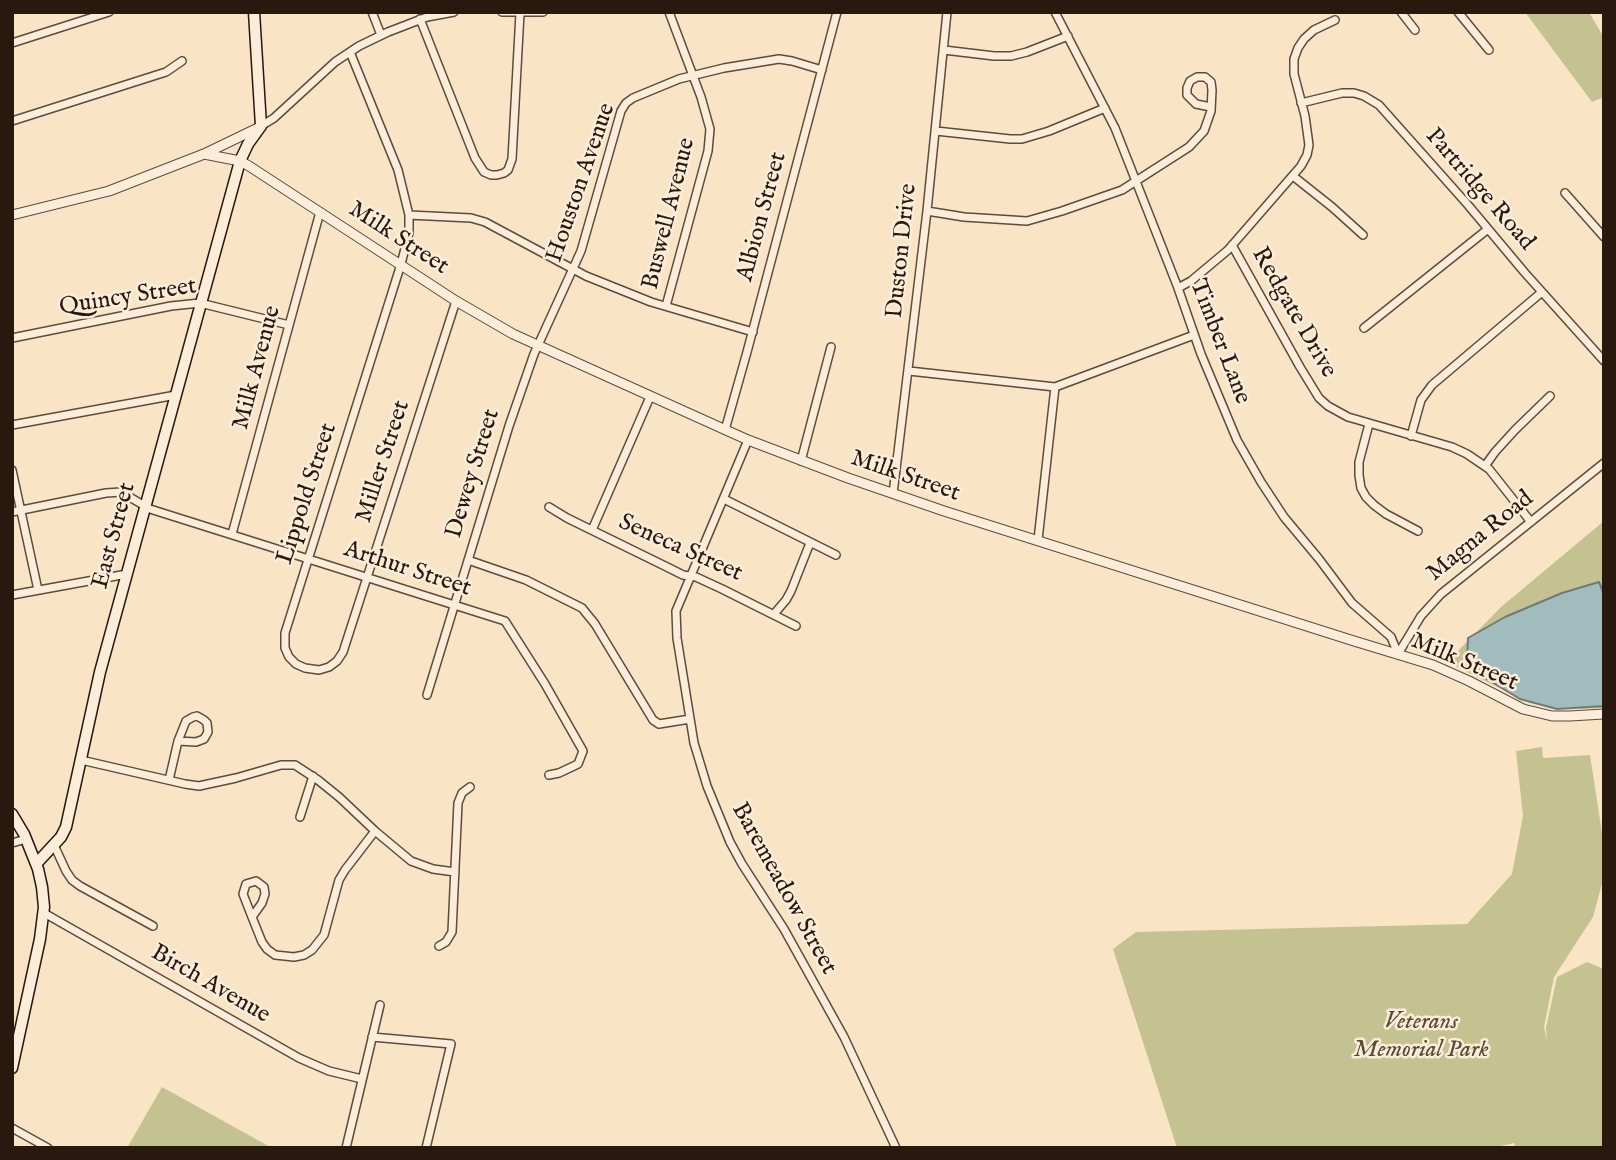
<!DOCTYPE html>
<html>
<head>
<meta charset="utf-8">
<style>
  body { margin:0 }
  #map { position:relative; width:1616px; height:1160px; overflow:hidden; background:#f9e4c5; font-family:"IM FELL English",serif }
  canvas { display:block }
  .frame { position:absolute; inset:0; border:14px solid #29180e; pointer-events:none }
</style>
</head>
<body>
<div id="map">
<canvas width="1616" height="1160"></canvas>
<div class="frame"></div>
</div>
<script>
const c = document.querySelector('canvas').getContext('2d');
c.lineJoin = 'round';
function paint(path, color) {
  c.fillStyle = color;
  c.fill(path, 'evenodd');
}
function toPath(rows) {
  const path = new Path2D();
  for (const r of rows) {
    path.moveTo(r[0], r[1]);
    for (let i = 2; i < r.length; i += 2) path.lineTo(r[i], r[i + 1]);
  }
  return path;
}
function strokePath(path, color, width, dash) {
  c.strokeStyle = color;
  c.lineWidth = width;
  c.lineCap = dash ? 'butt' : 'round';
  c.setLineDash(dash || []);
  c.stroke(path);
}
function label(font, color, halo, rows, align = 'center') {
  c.font = font + ' "IM FELL English",serif';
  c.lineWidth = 5;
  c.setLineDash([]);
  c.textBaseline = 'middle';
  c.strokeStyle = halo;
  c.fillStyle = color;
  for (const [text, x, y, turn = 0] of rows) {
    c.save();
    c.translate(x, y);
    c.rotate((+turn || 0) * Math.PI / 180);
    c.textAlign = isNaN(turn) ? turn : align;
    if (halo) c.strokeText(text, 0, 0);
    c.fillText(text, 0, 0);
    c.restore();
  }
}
paint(toPath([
  [1525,12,1589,12,1604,38,1604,97,1592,102],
  [1604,521,1604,708,1575,709,1556,708,1528,702,1447,662,1501,607],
  [1542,747,1543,758,1590,755,1604,846,1604,876,1593,917,1554,977,1544,1027,1547,1041,1546,1028,1557,977,1587,962,1604,969,1604,1148,1516,1148,1514,1143,1492,1148,1177,1148,1113,949,1136,932,1467,924,1512,874,1523,816,1516,751],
  [162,1087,272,1148,127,1148]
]), '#c4c290');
const water = toPath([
  [1599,582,1604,594,1604,706,1557,709,1520,699,1477,673,1467,659,1468,638,1505,617,1562,593,1599,582]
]);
paint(water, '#a1bcbd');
strokePath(water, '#717a77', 2);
const minor = toPath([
  [372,12,381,35],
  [502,12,543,12],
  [1055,12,1115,128,1178,288,1201,354,1237,440,1261,482,1284,517,1319,559,1352,603,1391,637,1398,654],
  [1401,12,1415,30],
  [1458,12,1489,50],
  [420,19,475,158,484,172,491,175,497,175,504,173,508,170,512,159,520,13],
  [12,43,109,12],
  [944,50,994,56,1011,56,1027,52,1068,36],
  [350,52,398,170,409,215,409,233,401,264,285,633,285,648,289,657,296,664,305,668,319,670,329,667,337,661,343,652,456,301],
  [1301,103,1342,93,1354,93,1364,96,1379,105,1468,205,1525,273,1604,361],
  [12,121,166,72,182,61],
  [261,126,274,118,335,62,359,46,388,32,427,17,454,12],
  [936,131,1010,139,1022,139,1049,131,1105,108],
  [1293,176,1332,207,1363,235],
  [1565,193,1604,237],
  [927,211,964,217,1027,221,1062,211,1122,190,1189,147,1204,131,1211,111,1212,90,1211,82,1205,77,1197,77,1190,81,1187,88,1187,95,1196,104,1211,107],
  [409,215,471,218,485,222,586,276,651,302,753,332],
  [1232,245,1300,367,1319,398,1328,406,1348,417,1452,447,1467,454,1489,469,1531,522],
  [1178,288,1191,281,1228,250,1301,166,1307,155,1309,145,1305,116,1294,74,1294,59,1298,48,1304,39,1314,30,1335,20],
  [666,306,708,151,710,129,701,97,669,12],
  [1364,328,1488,229],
  [12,338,171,306,200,303,289,325],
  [909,371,1055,387,1194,335],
  [1369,424,1359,462,1359,475,1361,488,1366,497,1374,505,1386,514,1418,531],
  [12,425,176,395],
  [725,430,747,352,837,12],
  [1411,436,1421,400,1432,385,1542,292],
  [748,440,676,611,677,638,694,743,707,786,730,842,742,864,784,929,844,1037,896,1148],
  [801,461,831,347],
  [1485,466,1495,452,1515,430,1550,396],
  [12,470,38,590],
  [893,494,927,211,947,12],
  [724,499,836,555],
  [549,507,567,518,669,568,683,575,696,577,722,589,796,626],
  [12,512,106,493,121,492,150,509,505,621,545,684,583,751,578,764,559,773,549,775],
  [592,530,650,397],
  [232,534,320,212],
  [1038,540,1055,387],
  [468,560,526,580,582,608,595,624,653,720,659,724,690,719],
  [12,595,127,574],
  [774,614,786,600,791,591,810,543],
  [1398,654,1421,616,1441,594,1604,463],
  [427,695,509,426,534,354,581,251,621,111,626,103,633,98,679,79,724,68,779,59,792,61,822,70],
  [81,760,185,784,199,786,236,778,281,765,295,765,318,780,339,797,375,831,411,861,433,869,455,872],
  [169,780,178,741,186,721,193,717,197,716,204,720,207,723,208,732,204,739,196,742,178,741],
  [300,817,313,776],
  [12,843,26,839],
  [54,845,66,871,72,880,80,886,153,926],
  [44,913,299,1058,329,1071,362,1079],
  [252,917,262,903,265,894,264,887,256,881,246,884,243,894,252,917,262,942,267,949,275,955,294,957,304,955,312,950,324,935,339,880,345,870,375,831],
  [439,946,446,942,452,932,458,803,462,793,470,787],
  [372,1037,451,1044,426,1148],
  [12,1128,48,1148],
  [346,1148,380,1005]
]);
const tertiary = toPath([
  [204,154,240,161,249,166,456,301,513,334,748,440,848,478,944,511,1354,641,1433,665,1469,681,1523,709,1552,716,1570,716,1604,714],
  [12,215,109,191,204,154,260,127]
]);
const secondary = toPath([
  [12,814,24,834,38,869,42,887,44,907,40,939,12,1068],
  [36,864,61,837,66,827,100,672,240,161,248,144,261,126,254,12]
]);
strokePath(minor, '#5d4b3c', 10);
strokePath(tertiary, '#5d4b3c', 11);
strokePath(secondary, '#29180e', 13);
strokePath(minor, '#fbedd9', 7);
strokePath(tertiary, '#fbedd9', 9);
strokePath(secondary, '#fbedd9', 10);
label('24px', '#29180e', '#fbedd9', [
  ["Houston Avenue",582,183,-71],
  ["Partridge Road",1479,190,49],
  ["Buswell Avenue",670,214,-76],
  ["Albion Street",763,217,-75],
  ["Milk Street",398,239,33],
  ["Duston Drive",903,251,-84],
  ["Quincy Street",128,298,-9],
  ["Redgate Drive",1293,313,60],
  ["Timber Lane",1219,342,69],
  ["Milk Avenue",258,368,-75],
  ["Miller Street",384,462,-72],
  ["Dewey Street",474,474,-73],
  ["Milk Street",905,477,19],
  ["Lippold Street",308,494,-72],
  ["East Street",115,536,-75],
  ["Magna Road",1481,537,-39],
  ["Seneca Street",680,549,24],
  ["Arthur Street",407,570,18],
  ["Milk Street",1464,663,23],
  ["Baremeadow Street",783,889,61],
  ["Birch Avenue",210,985,30]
]);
label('italic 24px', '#584b35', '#fbedd9', [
  ["Veterans",1421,1023],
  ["Memorial Park",1421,1051]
]);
</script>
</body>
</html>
